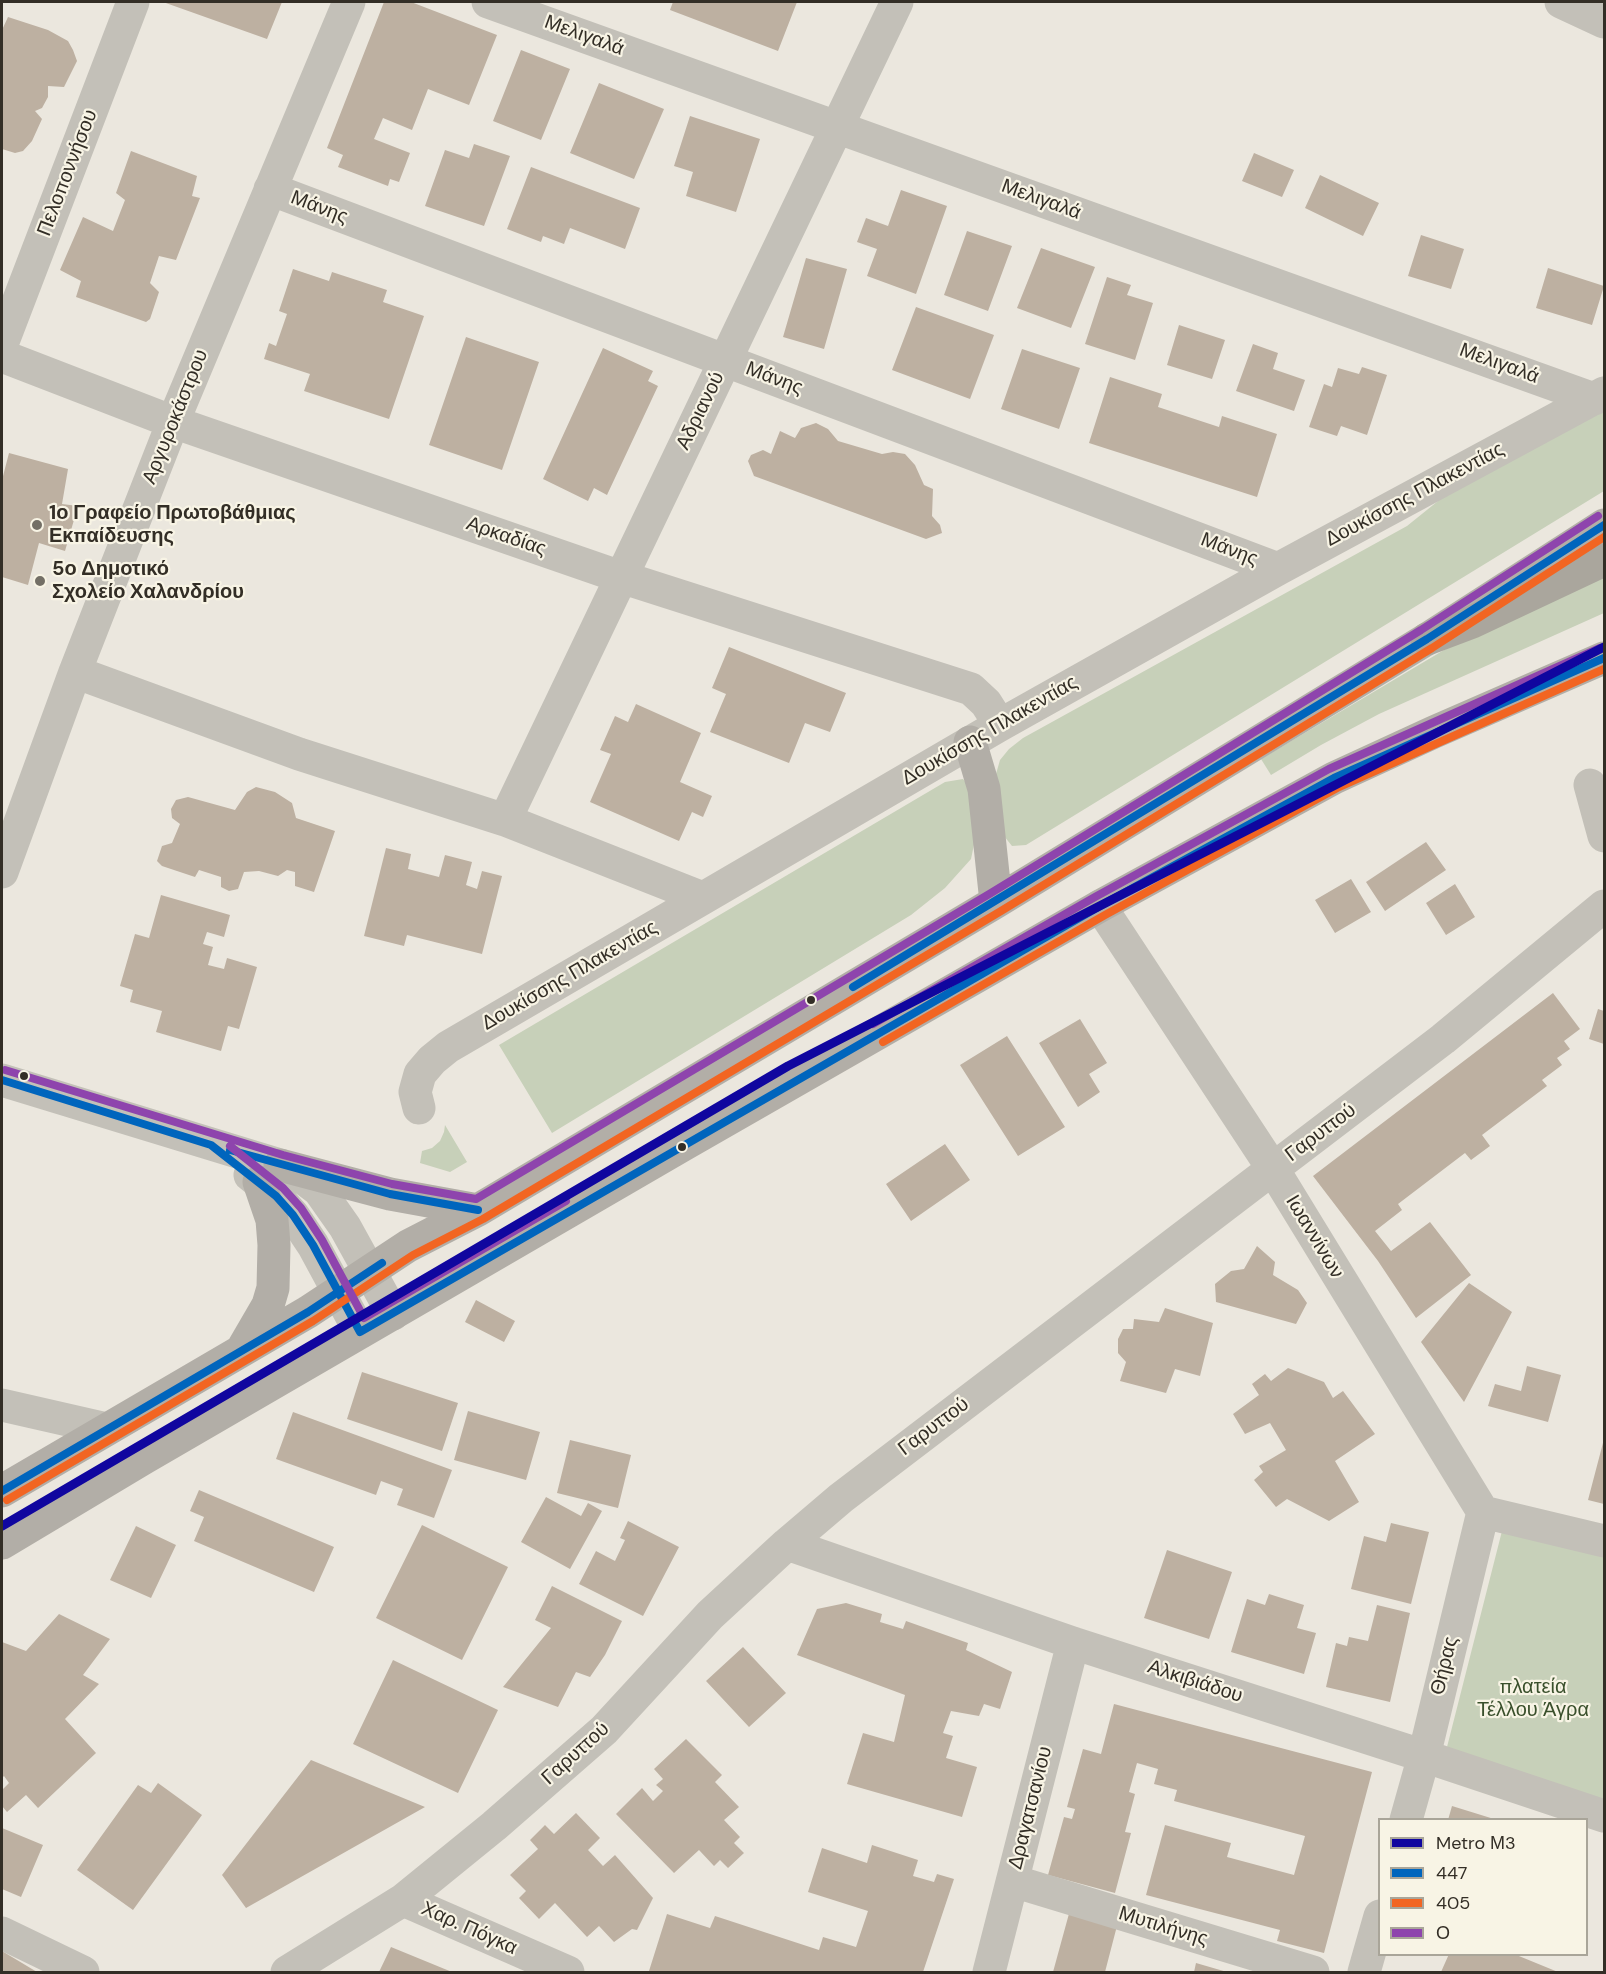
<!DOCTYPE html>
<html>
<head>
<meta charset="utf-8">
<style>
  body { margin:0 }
  #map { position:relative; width:1606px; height:1974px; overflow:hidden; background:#ebe7de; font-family:"DM Sans",sans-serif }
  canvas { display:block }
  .frame { position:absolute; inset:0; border:3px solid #332e26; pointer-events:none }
  .legend { position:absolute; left:1378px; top:1818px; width:210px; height:138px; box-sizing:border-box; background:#f8f4e5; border:2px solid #a9a599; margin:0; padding:8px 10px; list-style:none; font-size:18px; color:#332e26 }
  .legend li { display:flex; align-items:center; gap:12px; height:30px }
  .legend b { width:30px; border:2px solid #a9a599 }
</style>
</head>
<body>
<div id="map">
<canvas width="1606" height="1974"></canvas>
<div class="frame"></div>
<ul class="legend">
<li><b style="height:8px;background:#10069f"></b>Metro Μ3</li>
<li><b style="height:8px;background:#0065bd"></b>447</li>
<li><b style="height:8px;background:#f26522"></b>405</li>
<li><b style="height:8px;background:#8e44ad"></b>Ο</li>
</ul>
</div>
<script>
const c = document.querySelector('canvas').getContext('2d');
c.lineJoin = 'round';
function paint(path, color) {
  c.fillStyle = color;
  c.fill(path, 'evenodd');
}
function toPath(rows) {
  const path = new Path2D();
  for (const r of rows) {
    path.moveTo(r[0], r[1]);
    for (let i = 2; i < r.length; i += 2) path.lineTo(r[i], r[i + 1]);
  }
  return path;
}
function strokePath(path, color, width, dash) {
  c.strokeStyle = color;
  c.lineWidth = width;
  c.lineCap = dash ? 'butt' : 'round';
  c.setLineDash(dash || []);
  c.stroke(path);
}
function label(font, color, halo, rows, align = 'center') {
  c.font = font + ' "DM Sans",sans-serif';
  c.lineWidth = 4.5;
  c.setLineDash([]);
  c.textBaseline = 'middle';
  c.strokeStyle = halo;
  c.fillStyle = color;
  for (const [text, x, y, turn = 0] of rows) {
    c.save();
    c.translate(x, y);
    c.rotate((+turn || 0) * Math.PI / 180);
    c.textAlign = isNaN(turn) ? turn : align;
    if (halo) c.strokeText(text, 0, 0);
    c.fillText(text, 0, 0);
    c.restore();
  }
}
paint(toPath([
  [1604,409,1604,491,1026,845,1012,846,1004,836,996,774,1000,760,1009,749,1023,738,1407,526,1448,493],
  [1604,565,1604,613,1379,714,1321,745,1271,775,1261,759,1491,622],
  [963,779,975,793,978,825,971,859,945,888,911,915,552,1133,499,1045,945,782],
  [445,1125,467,1162,450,1172,420,1163,422,1151,432,1148,440,1141,444,1132],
  [1502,1531,1604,1556,1604,1802,1447,1747]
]), '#c7d0b9');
paint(toPath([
  [163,2,282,2,267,39],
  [384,2,411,2,497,35,469,105,428,89,412,130,383,118,374,139,410,153,399,182,390,179,388,186,338,167,343,155,327,148],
  [673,2,797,2,778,51,670,10],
  [8,17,48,30,68,41,73,50,77,61,64,87,48,86,48,97,42,108,35,111,42,119,32,141,23,151,15,153,2,149,2,30],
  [521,50,570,69,541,140,493,121],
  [599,83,664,109,634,179,570,153],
  [690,116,760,139,736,212,686,196,693,172,674,166],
  [474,144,510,156,484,226,425,206,445,150,469,158],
  [131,151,197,176,192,196,200,198,176,260,159,256,150,283,159,292,150,319,146,322,76,297,81,281,60,270,83,217,113,231,125,200,116,193],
  [1254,153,1294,170,1282,197,1242,181],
  [531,167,640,208,625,249,570,228,564,244,543,236,541,242,507,229],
  [1320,175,1379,203,1363,236,1305,208],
  [901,190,947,206,916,294,867,276,877,249,857,242,866,218,888,226],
  [967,231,1012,246,988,311,944,295],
  [1421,235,1464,249,1451,289,1408,276],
  [1041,248,1095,267,1071,328,1017,308],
  [806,258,847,269,824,349,783,337],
  [1548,268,1604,286,1592,325,1536,308],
  [293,269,329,281,332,272,387,290,383,302,424,316,389,419,304,391,310,374,264,359,269,343,276,346,287,314,279,311],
  [1107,277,1131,285,1127,295,1153,303,1135,360,1085,344],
  [916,307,994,335,970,399,892,370],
  [1179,325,1225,340,1212,379,1167,365],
  [466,337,539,362,502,470,429,445],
  [1253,344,1278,353,1273,369,1305,380,1294,411,1236,391],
  [603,348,653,371,648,381,658,386,607,495,594,488,588,501,543,479],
  [1022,349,1080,368,1059,429,1001,409],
  [1362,367,1387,375,1367,435,1341,426,1337,436,1309,427,1324,384,1332,387,1338,368,1359,374],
  [1110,377,1162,394,1158,407,1219,427,1222,416,1277,434,1257,497,1089,443],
  [816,423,828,429,838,441,882,454,893,452,905,454,915,465,924,485,933,489,932,516,940,525,942,533,926,539,754,476,748,461,751,455,763,450,771,454,780,431,795,438,801,428],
  [9,453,68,469,62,504,78,506,65,551,39,543,28,585,2,577,2,480],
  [729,647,846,693,830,732,805,723,789,763,710,732,726,694,712,688],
  [636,704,701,733,680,782,712,796,703,817,692,812,679,841,590,802,611,754,600,750,615,716,628,722],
  [256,787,275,792,292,803,296,818,335,831,314,892,295,886,295,872,287,870,278,876,259,871,244,872,238,889,229,891,221,887,221,877,199,870,195,877,162,866,157,861,162,846,172,843,180,824,172,818,171,809,176,800,188,797,235,810,247,792],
  [1426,842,1446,870,1385,911,1366,882],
  [386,848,411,854,408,869,439,877,445,855,472,862,466,885,477,889,482,871,502,876,482,954,407,935,404,946,364,936],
  [1351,879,1371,912,1335,933,1315,900],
  [1455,884,1475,917,1446,935,1426,903],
  [161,895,230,915,224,937,207,932,203,944,213,947,208,965,224,969,227,958,257,967,239,1029,228,1026,221,1051,156,1032,162,1011,130,1002,133,990,120,986,135,934,149,938],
  [1553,993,1580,1029,1564,1041,1570,1049,1557,1058,1562,1065,1542,1080,1547,1086,1482,1135,1490,1146,1471,1160,1465,1153,1398,1204,1402,1210,1375,1231,1391,1251,1430,1222,1471,1275,1416,1318,1378,1261,1313,1176],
  [1598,1009,1604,1011,1604,1044,1589,1039],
  [1080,1019,1107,1063,1089,1074,1100,1092,1078,1107,1039,1043],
  [1007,1036,1065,1127,1018,1156,960,1065],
  [945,1144,970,1180,911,1221,886,1184],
  [1257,1246,1275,1262,1273,1275,1298,1290,1307,1303,1296,1324,1216,1302,1215,1284,1231,1271,1244,1269],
  [1469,1283,1512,1312,1464,1402,1421,1342],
  [476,1300,515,1321,504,1342,465,1322],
  [1165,1308,1213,1323,1200,1376,1175,1369,1166,1393,1120,1381,1126,1362,1118,1353,1118,1339,1123,1329,1133,1329,1134,1319,1159,1322],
  [1527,1366,1561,1375,1548,1422,1488,1406,1495,1384,1521,1391],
  [1288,1368,1324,1382,1333,1398,1343,1391,1375,1434,1335,1461,1359,1502,1329,1521,1287,1499,1276,1507,1254,1480,1263,1472,1259,1466,1286,1450,1270,1423,1245,1434,1233,1414,1259,1395,1252,1384,1265,1374,1271,1381],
  [362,1372,458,1403,442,1451,347,1419],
  [468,1411,540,1432,526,1480,454,1460],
  [293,1412,452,1470,434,1518,397,1505,403,1489,381,1481,376,1495,276,1459],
  [1604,1439,1604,1504,1588,1500],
  [570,1440,631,1455,618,1508,557,1493],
  [199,1490,334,1547,314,1592,194,1541,204,1517,190,1511],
  [546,1497,581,1516,588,1503,602,1511,570,1569,521,1542],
  [628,1521,679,1547,643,1616,579,1584,596,1551,615,1561,625,1540,620,1538],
  [1391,1523,1429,1532,1411,1604,1351,1589,1364,1536,1386,1542],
  [422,1525,508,1567,462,1660,376,1618],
  [136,1526,176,1545,151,1598,110,1580],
  [1167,1550,1232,1572,1209,1639,1144,1618],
  [552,1586,622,1621,605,1655,590,1677,576,1672,558,1707,503,1687,551,1628,535,1620],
  [1269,1594,1304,1605,1297,1628,1316,1633,1304,1674,1231,1652,1247,1599,1265,1605],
  [846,1603,882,1614,880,1622,903,1629,906,1621,968,1643,966,1650,1012,1672,1000,1709,984,1704,979,1716,951,1711,943,1733,953,1736,946,1758,977,1767,962,1817,847,1784,863,1733,894,1742,905,1695,797,1655,817,1609],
  [1377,1605,1410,1613,1390,1702,1326,1687,1336,1643,1347,1646,1349,1637,1368,1641],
  [59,1614,110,1639,83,1675,99,1684,65,1719,96,1753,38,1808,26,1795,7,1812,2,1806,2,1790,9,1783,4,1776,2,1778,2,1642,26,1651],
  [743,1647,786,1693,749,1727,706,1681],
  [393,1660,498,1710,458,1793,353,1744],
  [1114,1704,1372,1772,1324,1953,1277,1941,1280,1930,1146,1895,1165,1825,1231,1843,1227,1857,1294,1875,1305,1836,1174,1801,1177,1790,1154,1784,1158,1769,1137,1763,1129,1792,1135,1794,1125,1832,1131,1833,1115,1893,1048,1875,1064,1817,1072,1819,1075,1809,1067,1807,1083,1749,1101,1754],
  [686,1739,722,1775,715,1782,739,1807,724,1820,740,1837,734,1843,744,1853,728,1868,720,1860,714,1866,699,1850,674,1873,616,1814,642,1788,653,1801,663,1791,656,1785,663,1779,654,1769],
  [311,1760,425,1807,246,1908,222,1875],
  [158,1783,202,1815,133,1910,77,1870,138,1785,151,1793],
  [1452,1806,1494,1819,1494,1820,1448,1820],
  [576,1813,600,1838,588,1850,603,1866,615,1855,653,1898,637,1930,632,1929,614,1942,599,1926,587,1937,555,1903,539,1919,519,1898,526,1891,510,1875,538,1849,530,1840,545,1825,554,1834],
  [2,1828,43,1845,21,1897,2,1889],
  [872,1845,918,1860,913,1876,934,1882,937,1874,954,1879,923,1972,649,1971,667,1914,710,1928,715,1916,819,1950,823,1937,856,1947,868,1911,808,1892,822,1848,867,1863],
  [1070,1910,1118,1922,1105,1972,1053,1972],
  [391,1947,452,1972,379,1972],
  [2,1951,37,1972,2,1972],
  [1449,1954,1514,1954,1558,1972,1441,1972],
  [1196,1963,1227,1972,1194,1972]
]), '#bdb0a1');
strokePath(toPath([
  [488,2,1594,399],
  [1561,2,1604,22],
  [270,189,1278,569],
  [2,344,133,2],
  [2,356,173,422,621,577,971,689,986,703,1000,725],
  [75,672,299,754,505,820,703,898],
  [1590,785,1604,836],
  [505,820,897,2],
  [2,872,75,672,173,422,349,2],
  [1100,906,1273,1169,1483,1512],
  [2,1080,280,1165,303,1178,319,1190,345,1227,393,1314],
  [419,1108,415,1092,420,1074,432,1060,448,1047,1000,725,1278,569,1604,393],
  [250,1175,276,1196,293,1215,313,1245,360,1332],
  [2,1405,107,1429],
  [1483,1512,1604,1541],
  [787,1544,1073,1643,1424,1756,1604,1816],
  [1406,1820,1424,1756,1483,1512],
  [1013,1881,1313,1972],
  [403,1900,568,1972],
  [2,1933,83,1972],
  [287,1972,403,1900,494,1826,604,1730,710,1615,787,1544,841,1498,1443,1039,1604,906],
  [989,1972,1073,1643],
  [1364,1972,1380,1916]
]), '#c3c0b8', 33);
strokePath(toPath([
  [970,742,984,789,996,902],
  [280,1165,390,1194,478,1210],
  [243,1348,268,1305,273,1288,274,1245,272,1220,259,1182],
  [2,1491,308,1312,408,1246,478,1210,996,902,1427,639,1604,525],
  [2,1543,144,1458,683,1145,1100,906,1334,778,1434,732,1604,658]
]), '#b2aea7', 33);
strokePath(toPath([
  [1427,639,1472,622,1604,560]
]), '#aaa69d', 33);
strokePath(toPath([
  [853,987,1427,639,1604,525],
  [2,1080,211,1145,276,1196,293,1215,313,1245,360,1332,1100,906,1334,778,1604,658],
  [230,1150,390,1194,478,1210],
  [2,1491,308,1312,382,1263]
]), '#0065bd', 8);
strokePath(toPath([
  [883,1042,1105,915,1339,787,1604,669],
  [7,1500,313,1321,413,1255,483,1219,1001,911,1432,648,1604,537]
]), '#f26522', 8);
strokePath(toPath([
  [873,1024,1095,897,1329,769,1600,648],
  [5,1070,283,1155,392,1184,476,1199,991,893,1421,630,1598,516],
  [230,1146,283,1188,301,1208,322,1240,364,1318,566,1201]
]), '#8e44ad', 8);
strokePath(toPath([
  [2,1526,788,1066,1604,647]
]), '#10069f', 9);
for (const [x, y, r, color] of [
  [37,525,6,"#736f66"],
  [40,581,6,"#736f66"],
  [811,1000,5,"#332e26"],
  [24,1076,5,"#332e26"],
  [682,1147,5,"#332e26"]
]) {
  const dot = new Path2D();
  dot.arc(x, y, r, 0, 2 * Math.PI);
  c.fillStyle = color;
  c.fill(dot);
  strokePath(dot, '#f8f4e5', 2);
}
label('20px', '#332e26', '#f8f4e5', [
  ["Μελιγαλά",584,36,20],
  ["Πελοποννήσου",68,173,-69],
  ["Μελιγαλά",1041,200,20],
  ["Μάνης",319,208,21],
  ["Μελιγαλά",1499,364,20],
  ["Μάνης",774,379,21],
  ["Αδριανού",701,411,-64],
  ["Αργυροκάστρου",176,417,-68],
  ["Δουκίσσης Πλακεντίας",1415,495,-28],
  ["Αρκαδίας",506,537,19],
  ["Μάνης",1229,550,21],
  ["Δουκίσσης Πλακεντίας",990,731,-30],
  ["Δουκίσσης Πλακεντίας",570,976,-30],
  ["Γαρυττού",1321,1133,-37],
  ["Ιωαννίνων",1314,1237,59],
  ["Γαρυττού",934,1427,-37],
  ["Θήρας",1445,1666,-76],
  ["Αλκιβιάδου",1195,1682,18],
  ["Γαρυττού",576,1754,-42],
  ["Δραγατσανίου",1031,1808,-76],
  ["Μυτιλήνης",1163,1927,17],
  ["Χαρ. Πόγκα",469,1929,24]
]);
label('bold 20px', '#332e26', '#f8f4e5', [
  ["1ο Γραφείο Πρωτοβάθμιας",49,514],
  ["Εκπαίδευσης",49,537],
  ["5ο Δημοτικό",52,570],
  ["Σχολείο Χαλανδρίου",52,593]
], 'left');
label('20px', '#3a502c', '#f8f4e5', [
  ["πλατεία",1533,1688],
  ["Τέλλου Άγρα",1533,1711]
]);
</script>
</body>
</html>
